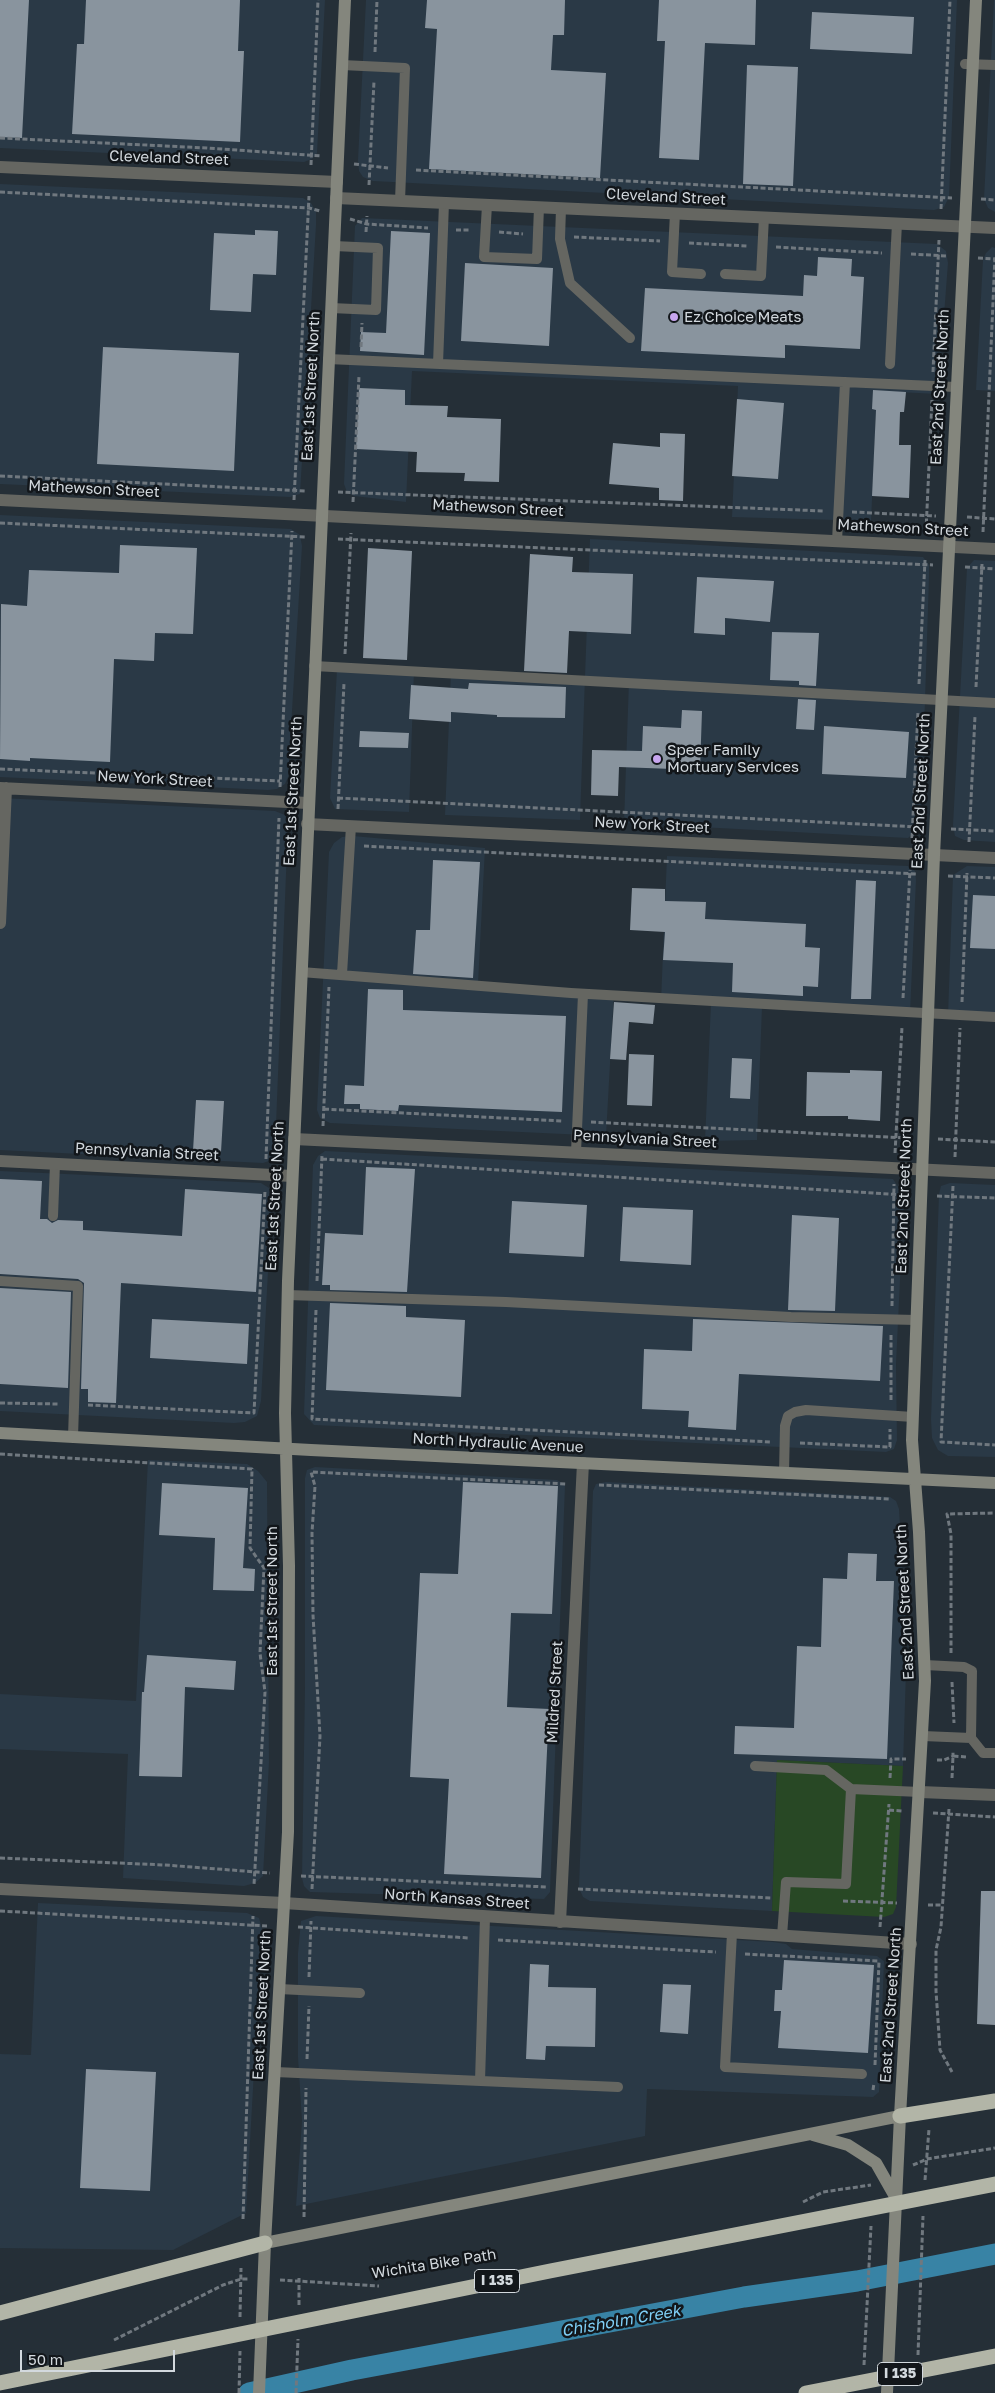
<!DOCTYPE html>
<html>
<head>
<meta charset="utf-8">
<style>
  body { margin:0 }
  #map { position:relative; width:995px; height:2393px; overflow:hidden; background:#252f37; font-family:"Golos Text",sans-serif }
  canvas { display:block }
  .scale { position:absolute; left:20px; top:2350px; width:155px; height:22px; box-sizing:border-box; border:2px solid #d3d9de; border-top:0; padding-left:6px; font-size:15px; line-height:18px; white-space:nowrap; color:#d3d9de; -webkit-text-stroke:4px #12161a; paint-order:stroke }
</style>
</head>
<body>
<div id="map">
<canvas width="995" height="2393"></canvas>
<div class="scale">50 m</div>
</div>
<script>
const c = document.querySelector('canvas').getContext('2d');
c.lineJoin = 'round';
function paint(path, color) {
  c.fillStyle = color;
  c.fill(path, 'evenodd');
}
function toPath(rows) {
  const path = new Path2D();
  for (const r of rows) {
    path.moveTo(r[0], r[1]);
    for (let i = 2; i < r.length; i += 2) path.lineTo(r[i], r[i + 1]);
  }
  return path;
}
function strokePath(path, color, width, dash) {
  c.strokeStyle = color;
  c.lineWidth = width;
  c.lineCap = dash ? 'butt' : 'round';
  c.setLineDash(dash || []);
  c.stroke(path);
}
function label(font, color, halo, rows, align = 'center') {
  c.font = font + ' "Golos Text",sans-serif';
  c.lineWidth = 5;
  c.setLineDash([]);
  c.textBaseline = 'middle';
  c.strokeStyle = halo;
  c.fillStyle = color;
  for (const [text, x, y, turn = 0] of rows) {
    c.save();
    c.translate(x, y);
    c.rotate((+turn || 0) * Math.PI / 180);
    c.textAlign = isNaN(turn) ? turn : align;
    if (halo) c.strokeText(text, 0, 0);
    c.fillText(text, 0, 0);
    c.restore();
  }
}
paint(toPath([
  [0,0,325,0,317,153,312,159,304,162,0,148],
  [366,0,957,0,949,197,944,207,934,210,373,181,363,177,359,171,358,160],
  [994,0,995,0,995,212,988,208,984,199],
  [0,184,303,198,311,203,316,212,316,225,300,494,290,497,0,484],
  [362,218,937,244,946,251,948,263,938,394,877,391,871,521,732,517,738,386,412,371,406,502,354,496,347,492,344,484,355,226],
  [992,247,995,248,995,391,976,390,983,260,986,253],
  [0,515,291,529,300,535,302,546,288,777,285,784,277,789,268,790,0,777],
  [590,539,923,557,929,565,929,577,921,824,916,831,908,838,624,823,629,680,585,677,580,820,445,815,451,672,585,677],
  [974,560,995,561,995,842,964,840,955,836,953,825,967,568],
  [337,669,414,671,409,812,335,809,330,798],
  [0,798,275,811,285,815,288,824,275,1150,272,1160,263,1163,0,1150],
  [353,836,485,848,478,984,614,991,606,1136,330,1123,320,1118,317,1110,329,852,334,843,342,837],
  [667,856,908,866,915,871,916,880,910,1013,762,1007,757,1140,705,1141,711,1003,661,1001],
  [967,866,995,867,995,1017,948,1015,953,875],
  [325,1151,893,1179,904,1196,896,1364,897,1440,894,1449,886,1452,314,1425,304,1414,313,1165,318,1156],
  [0,1171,261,1183,269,1188,272,1198,261,1401,257,1416,245,1422,234,1423,0,1411],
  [950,1183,995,1185,995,1457,948,1456,938,1450,932,1438,931,1419,939,1194,941,1186],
  [148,1460,247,1464,258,1471,267,1482,269,1762,263,1876,255,1883,244,1886,123,1878,128,1754,0,1749,0,1694,136,1701],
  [315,1467,557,1480,565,1485,550,1892,544,1899,310,1892,304,1886,302,1878,305,1687,305,1478,307,1470],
  [606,1482,890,1497,896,1501,899,1509,906,1630,906,1671,903,1766,777,1760,772,1911,590,1901,583,1897,579,1888,593,1491,596,1484],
  [38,1903,247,1913,259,1918,262,1929,246,2213,173,2250,0,2248,0,2054,31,2055],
  [316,1916,773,1942,786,1944,792,1949,877,1956,884,1961,879,2092,873,2097,647,2089,645,2136,296,2206,302,2121,298,2057,298,1953,301,1921]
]), '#2a3946');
paint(toPath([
  [777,1760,903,1766,896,1907,893,1914,884,1917,772,1911]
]), '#284825');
strokePath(toPath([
  [249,2393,352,2370,744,2297,857,2281,995,2254]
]), '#3883a5', 21);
paint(toPath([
  [0,0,29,0,22,138,0,137],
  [86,0,240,0,238,51,244,51,240,142,72,134,77,44,84,44],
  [427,0,565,0,564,35,553,35,551,70,606,73,600,178,429,169,437,29,425,28],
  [659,0,756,0,755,45,705,43,699,160,659,158,665,41,657,41],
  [812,12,914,17,912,54,810,49],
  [747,65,798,67,793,186,743,184],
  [255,230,278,231,276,275,253,274,251,312,210,310,214,233,255,235],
  [391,231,430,233,424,355,360,351,361,332,386,333],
  [818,257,852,259,851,276,864,277,860,349,785,345,785,358,641,351,645,288,803,296,804,275,817,276],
  [465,263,553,268,549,346,461,341],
  [103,347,239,353,234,471,97,464],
  [359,388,405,390,405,405,448,406,447,417,501,419,499,482,464,481,465,473,416,472,417,452,356,449],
  [873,390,906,392,904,412,900,412,899,445,911,445,909,498,872,496,876,410,872,409],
  [737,399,784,403,778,479,732,476],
  [660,433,685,434,683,501,659,500,659,488,609,484,613,443,660,447],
  [120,545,197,548,193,634,155,633,154,661,114,659,110,762,30,758,30,761,0,759,1,604,27,606,29,570,119,573],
  [368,548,412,551,407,660,363,658],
  [530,554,573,557,572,572,633,574,631,634,569,631,567,673,524,671],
  [697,577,774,581,770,622,725,618,725,635,694,633],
  [772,632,819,633,816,686,799,685,799,681,770,680],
  [469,683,566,687,565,718,497,717,497,715,451,712,451,722,409,719,411,685,468,689],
  [798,699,816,700,814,730,796,729],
  [682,710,702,711,700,770,619,767,618,796,591,795,592,750,642,751,643,726,681,728],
  [824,726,909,732,906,778,822,774],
  [360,731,409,733,408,748,359,747],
  [433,860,480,862,473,978,413,974,416,930,430,930],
  [856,880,876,881,871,999,851,999],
  [632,888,665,889,665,901,706,902,705,919,806,924,805,947,820,948,818,987,803,986,803,996,732,992,733,963,663,960,665,932,630,930],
  [973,895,995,896,995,949,970,948],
  [368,989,403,990,403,1010,566,1016,562,1112,399,1105,398,1111,360,1109,360,1104,344,1104,345,1085,364,1086],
  [614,1002,655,1005,653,1024,629,1022,626,1060,610,1059],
  [629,1054,654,1055,652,1106,627,1105],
  [732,1058,752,1059,750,1099,730,1098],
  [850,1070,882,1071,880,1121,848,1119,848,1116,806,1116,807,1072,850,1073],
  [196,1100,224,1101,221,1152,193,1151],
  [366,1167,415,1169,407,1292,330,1290,330,1285,322,1285,325,1233,363,1235],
  [0,1179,42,1181,40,1219,47,1219,52,1223,58,1220,83,1221,83,1230,182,1236,185,1189,262,1194,256,1292,121,1283,116,1403,88,1402,88,1389,81,1389,84,1283,78,1279,0,1274],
  [512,1201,587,1205,584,1257,509,1253],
  [623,1207,693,1210,691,1265,620,1261],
  [792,1215,839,1218,835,1311,788,1310],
  [0,1288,71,1292,68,1388,0,1384],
  [330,1303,406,1306,406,1317,465,1320,461,1397,326,1390],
  [152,1319,249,1324,247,1364,150,1358],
  [693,1319,883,1326,880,1381,739,1374,736,1430,688,1427,689,1411,642,1409,644,1349,692,1351],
  [463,1482,558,1486,552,1614,511,1613,507,1707,549,1709,541,1878,444,1874,449,1779,410,1777,420,1573,458,1574],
  [162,1483,248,1488,243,1568,255,1569,254,1591,213,1590,215,1538,159,1535],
  [848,1553,877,1554,876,1581,894,1581,887,1759,734,1754,735,1726,794,1728,797,1646,821,1647,823,1578,847,1579],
  [147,1655,236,1661,234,1690,185,1687,182,1777,139,1776,142,1692,144,1692],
  [981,1891,995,1891,995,2025,977,2024],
  [784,1960,874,1965,868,2053,778,2048,781,2011,774,2011,775,1990,782,1990],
  [530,1964,549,1965,548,1987,596,1988,595,2047,546,2046,545,2060,526,2059],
  [663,1984,691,1985,688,2034,660,2032],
  [86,2069,156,2072,150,2191,80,2188]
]), '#89949e');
strokePath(toPath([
  [375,52,377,0],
  [0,138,207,148,322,156],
  [354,164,388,168],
  [311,165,318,0],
  [416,170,952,198],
  [369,185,374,81],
  [0,192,309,208,320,211],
  [981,199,995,200],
  [941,209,950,0],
  [350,219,367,224,428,228],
  [456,230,470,230],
  [366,232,367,216],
  [499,232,523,234],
  [574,237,660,241],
  [689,243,747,246],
  [776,247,882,253],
  [911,254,947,256],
  [978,258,995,259],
  [361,347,362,323],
  [933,372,939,240],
  [0,476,306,491],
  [338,492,824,511],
  [294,500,309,196],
  [353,502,359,376],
  [852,512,936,516],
  [967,517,995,519],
  [0,523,307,537],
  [926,531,932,400],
  [983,532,995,256],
  [338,539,933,565],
  [965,567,995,569],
  [345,654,351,533],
  [919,684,925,560],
  [976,687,982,564],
  [0,769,280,781],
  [280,787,292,531],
  [338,798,919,827],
  [338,809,344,683],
  [951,829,995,831],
  [912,838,918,712],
  [969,842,975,716],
  [364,846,917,874],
  [948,876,995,878],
  [903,998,910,870],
  [962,1002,967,873],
  [324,1109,562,1121],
  [591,1122,907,1138],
  [323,1126,329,987],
  [938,1139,995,1142],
  [895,1153,902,1027],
  [955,1157,960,1028],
  [266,1159,279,818],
  [322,1159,905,1195],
  [953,1186,941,1442,995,1445],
  [937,1196,995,1198],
  [317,1281,322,1155],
  [892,1306,894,1184],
  [316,1310,312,1419,771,1442],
  [891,1400,891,1334],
  [0,1403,59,1404],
  [88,1405,254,1413,265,1190],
  [800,1443,890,1447,890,1429],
  [0,1454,252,1469,250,1548,264,1568,260,1653,265,1692,254,1885],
  [599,1485,890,1499],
  [951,1653,951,1534,947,1514,995,1513],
  [952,1682,954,1723],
  [937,1760,944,1760,953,1756,953,1752],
  [890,1778,891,1759,906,1759],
  [952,1778,953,1756,967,1757],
  [949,1809,941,1927,936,1950,936,1991,940,2050,952,2072],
  [889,1810,902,1811],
  [933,1813,995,1817],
  [0,1858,165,1865,270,1873],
  [301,1876,547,1887],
  [312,1889,320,1736,313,1615,312,1533,315,1486,311,1472,567,1484],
  [578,1889,772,1898],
  [843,1901,897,1903],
  [928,1905,942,1905],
  [0,1911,267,1926],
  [298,1927,469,1938],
  [880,1927,889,1804],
  [498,1940,716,1952],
  [745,1954,879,1961],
  [309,1977,311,1921],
  [307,2059,309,2006],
  [875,2065,879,1961],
  [873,2090,874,2083],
  [913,2165,927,2159,995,2148],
  [925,2180,929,2129],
  [803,2202,823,2192,871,2185],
  [304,2217,306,2088],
  [243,2219,253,1916],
  [280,2280,379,2286],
  [299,2305,299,2278],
  [240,2317,241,2268],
  [114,2340,223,2285,241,2279,249,2279],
  [918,2355,923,2216],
  [864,2365,871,2226],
  [239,2393,240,2351],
  [296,2393,298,2339]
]), '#70787f', 3, [5, 2.5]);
strokePath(toPath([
  [965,64,995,65],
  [342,65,405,68,400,201],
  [487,205,484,257,537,259,539,207],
  [561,208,560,239,570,283,630,338],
  [675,213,672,272,701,274],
  [725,274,761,276,764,217],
  [331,308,376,310,378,248,334,246],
  [328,359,956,387],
  [438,364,444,203],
  [890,364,897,223],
  [837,541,845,382],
  [314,666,995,703],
  [301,972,571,993,995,1017],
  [342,974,351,826],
  [576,1152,583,994],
  [53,1216,55,1164],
  [0,1281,78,1286,73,1437],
  [287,1295,506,1302,791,1317,916,1320],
  [784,1473,785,1426,788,1416,795,1412,806,1410,913,1417],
  [925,1665,964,1667,972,1671,971,1738,983,1753,995,1753],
  [923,1736,971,1738],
  [755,1766,826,1770,851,1789],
  [732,1933,725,2067,862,2074],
  [782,1936,786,1882,846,1884,851,1789,920,1792],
  [279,1989,360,1993],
  [275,2072,618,2087],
  [480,2081,485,1917]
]), '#656661', 10);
strokePath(toPath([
  [0,167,337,182],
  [336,198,995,228],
  [0,500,995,549],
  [0,788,308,803],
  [307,824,995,858],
  [0,923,6,788],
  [294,1139,995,1173],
  [0,1161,292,1176],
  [920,1792,995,1795],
  [0,1889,284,1903,911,1944],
  [560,1922,583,1463]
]), '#656661', 12);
strokePath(toPath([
  [0,1433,311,1450,995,1483],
  [813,2135,848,2145,876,2163,897,2200],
  [265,2243,900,2116],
  [259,2393,265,2243,288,1832,289,1566,285,1413,288,1281,345,0],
  [887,2393,900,2116,925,1681,919,1532,912,1440,934,855,976,0]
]), '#84867d', 12);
strokePath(toPath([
  [900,2116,995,2101],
  [0,2313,265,2243],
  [0,2383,550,2271,995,2184],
  [806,2393,995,2356]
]), '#b2b5a7', 15);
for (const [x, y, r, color] of [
  [674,317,5,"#c8a6ef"],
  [657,759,5,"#c8a6ef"]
]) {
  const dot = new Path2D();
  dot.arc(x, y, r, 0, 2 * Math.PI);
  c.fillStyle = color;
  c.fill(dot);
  strokePath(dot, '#12161a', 2);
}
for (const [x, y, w] of [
  [497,2281,45],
  [900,2374,45]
]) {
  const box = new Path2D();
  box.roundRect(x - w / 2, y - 11.5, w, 23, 4);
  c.fillStyle = '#12161a';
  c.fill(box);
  strokePath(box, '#d3d9de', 1);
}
label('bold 14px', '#d3d9de', null, [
  ["I 135",497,2281],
  ["I 135",900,2374]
]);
label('15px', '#d3d9de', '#12161a', [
  ["Cleveland Street",169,158,2],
  ["Cleveland Street",666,197,3],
  ["East 1st Street North",311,386,-87],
  ["East 2nd Street North",940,387,-87],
  ["Mathewson Street",94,489,3],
  ["Mathewson Street",498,508,3],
  ["Mathewson Street",903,528,3],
  ["New York Street",155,779,3],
  ["East 1st Street North",293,791,-87],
  ["East 2nd Street North",921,791,-87],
  ["New York Street",652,825,3],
  ["Pennsylvania Street",645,1139,3],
  ["Pennsylvania Street",147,1152,3],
  ["East 1st Street North",275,1196,-87],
  ["East 2nd Street North",904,1196,-88],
  ["North Hydraulic Avenue",498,1443,3],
  ["East 1st Street North",272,1601,-90],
  ["East 2nd Street North",905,1602,-93],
  ["Mildred Street",555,1692,-87],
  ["North Kansas Street",457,1899,4],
  ["East 1st Street North",262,2005,-87],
  ["East 2nd Street North",891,2005,-86],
  ["Wichita Bike Path",434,2264,-9]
]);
label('15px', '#d3d9de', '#12161a', [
  ["Ez Choice Meats",684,317],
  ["Speer Family",667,750],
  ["Mortuary Services",667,767]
], 'left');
label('italic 16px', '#7fcff6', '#12161a', [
  ["Chisholm Creek",621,2321,-10]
]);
</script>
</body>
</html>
